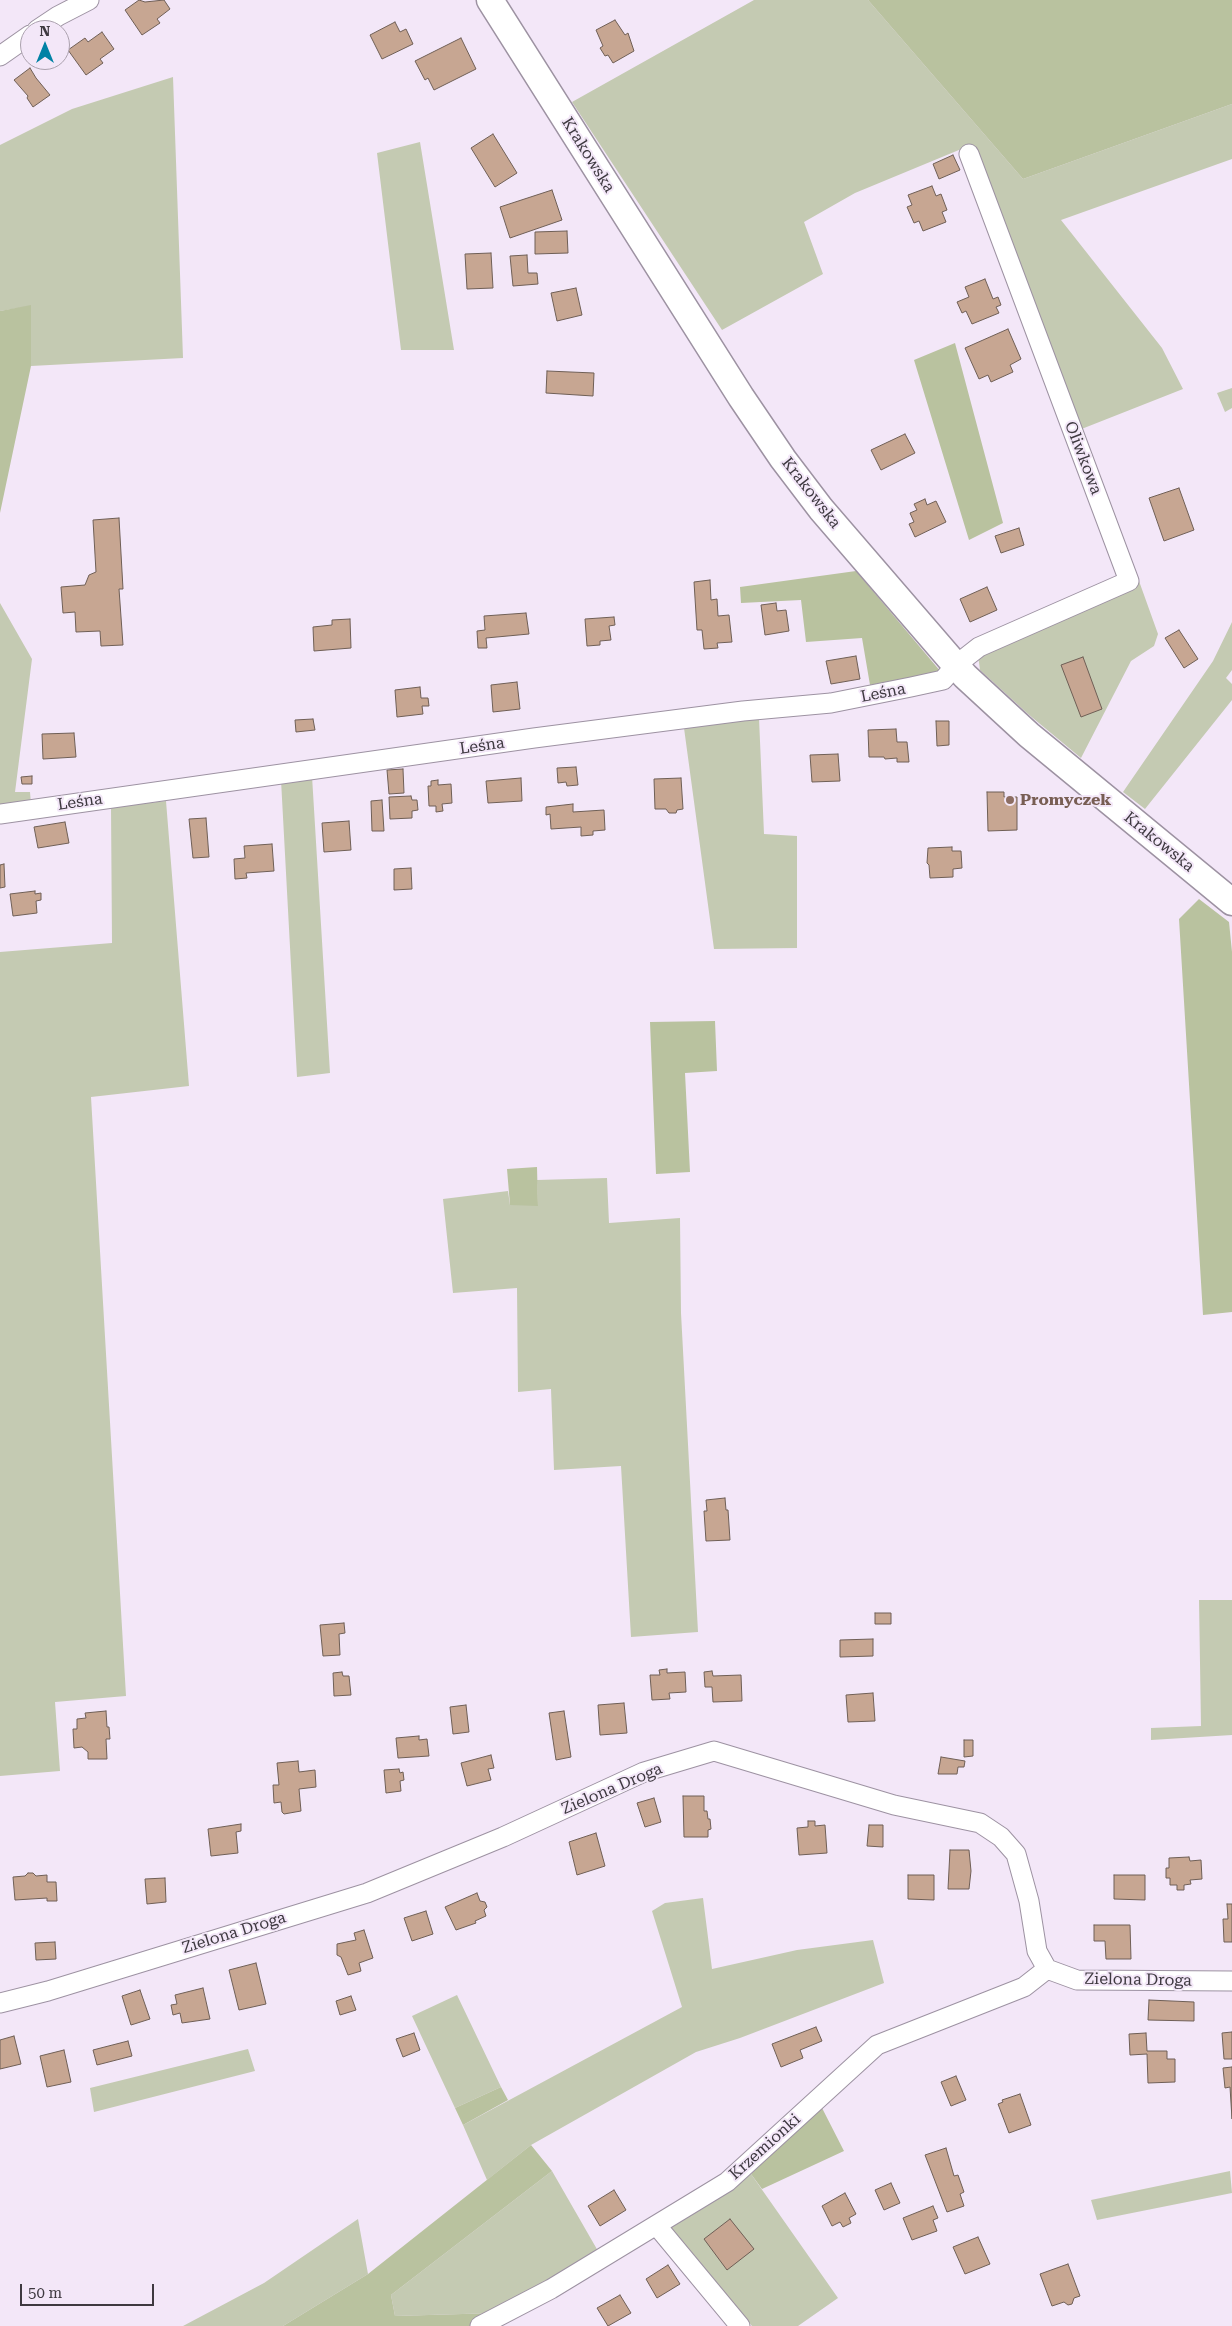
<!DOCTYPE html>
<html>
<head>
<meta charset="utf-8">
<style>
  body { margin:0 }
  #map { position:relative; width:1232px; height:2326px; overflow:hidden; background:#f3e7f8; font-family:"Roboto Serif",serif }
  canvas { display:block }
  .north { position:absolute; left:20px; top:20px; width:50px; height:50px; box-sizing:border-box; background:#f3e7f8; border:1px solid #aba1ae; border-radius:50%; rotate:0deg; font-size:14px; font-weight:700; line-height:20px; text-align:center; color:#3e3940 }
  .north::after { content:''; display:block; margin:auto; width:18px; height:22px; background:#0082a5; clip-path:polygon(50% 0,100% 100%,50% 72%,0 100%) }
  .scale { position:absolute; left:20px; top:2284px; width:134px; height:22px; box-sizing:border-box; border:2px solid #3e3940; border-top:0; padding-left:6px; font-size:15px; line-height:18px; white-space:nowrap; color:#3e3940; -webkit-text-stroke:4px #f3e7f8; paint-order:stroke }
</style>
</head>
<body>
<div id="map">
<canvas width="1232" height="2326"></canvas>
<div class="north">N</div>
<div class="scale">50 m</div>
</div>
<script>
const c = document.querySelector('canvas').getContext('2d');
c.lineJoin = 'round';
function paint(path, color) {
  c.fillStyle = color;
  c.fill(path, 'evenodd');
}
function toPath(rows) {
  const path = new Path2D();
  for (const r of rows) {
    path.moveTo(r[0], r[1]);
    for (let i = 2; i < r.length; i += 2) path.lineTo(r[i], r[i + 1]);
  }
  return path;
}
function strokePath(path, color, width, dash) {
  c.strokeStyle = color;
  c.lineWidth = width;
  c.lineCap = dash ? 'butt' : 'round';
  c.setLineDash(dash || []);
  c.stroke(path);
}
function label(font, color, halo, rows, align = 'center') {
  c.font = font + ' "Roboto Serif",serif';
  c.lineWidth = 4;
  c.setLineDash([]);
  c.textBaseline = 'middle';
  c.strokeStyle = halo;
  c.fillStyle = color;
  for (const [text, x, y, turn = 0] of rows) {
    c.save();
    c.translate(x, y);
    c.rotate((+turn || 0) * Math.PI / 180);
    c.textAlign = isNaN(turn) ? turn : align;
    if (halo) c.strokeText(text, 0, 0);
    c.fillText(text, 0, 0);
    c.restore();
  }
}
paint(toPath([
  [754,0,868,0,1023,179,1232,104,1232,159,1061,220,1162,348,1183,389,1079,430,971,145,855,193,804,222,823,274,722,330,572,102],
  [173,77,183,358,31,366,31,306,0,311,0,145,72,109],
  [420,142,454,350,401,350,377,153],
  [1232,388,1232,408,1225,412,1217,393],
  [1139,581,1158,634,1154,646,1131,661,1081,758,1028,714,980,670,978,655],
  [0,603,32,659,15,792,30,792,31,804,0,808],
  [1232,622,1232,670,1226,678,1232,684,1232,700,1145,809,1123,792,1213,661],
  [759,718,764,834,797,836,797,948,714,949,684,728],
  [312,776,330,1073,297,1077,281,780],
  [166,801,189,1086,91,1097,126,1696,55,1702,60,1771,0,1776,0,952,112,943,111,807],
  [607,1178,609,1223,680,1218,681,1313,698,1632,631,1637,621,1466,554,1470,551,1389,518,1392,517,1288,453,1293,443,1199,508,1191,510,1205,538,1205,537,1180],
  [1199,1600,1232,1600,1232,1735,1151,1740,1151,1728,1201,1726],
  [703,1898,712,1969,797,1950,873,1940,884,1983,740,2038,696,2052,531,2145,487,2180,463,2125,682,2007,652,1911,665,1903],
  [457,1995,501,2087,455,2108,412,2016],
  [248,2049,255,2071,94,2112,90,2088],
  [552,2171,598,2251,496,2313,395,2316,391,2295],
  [1230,2171,1232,2193,1097,2220,1091,2200],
  [751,2174,838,2298,798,2326,752,2326,666,2229],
  [358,2219,368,2274,283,2326,183,2326,264,2283]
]), '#c4cab2');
paint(toPath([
  [868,0,1232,0,1232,104,1023,179],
  [31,305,31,366,0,513,0,311],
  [955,343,1003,523,969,540,914,360],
  [856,571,941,672,870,685,862,638,806,642,801,600,741,603,740,587],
  [1199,899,1229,922,1232,952,1232,1312,1203,1315,1179,919],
  [715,1021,717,1071,685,1073,690,1172,656,1174,650,1022],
  [537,1167,538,1206,510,1205,507,1169],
  [501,2087,508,2100,463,2125,455,2108],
  [821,2106,844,2151,762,2189,751,2174],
  [531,2145,552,2171,391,2295,395,2316,496,2313,470,2326,283,2326,368,2274]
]), '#b9c29f');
const building = toPath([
  [139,0,145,2,164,0,170,9,157,19,160,23,142,35,125,10,139,0],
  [615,20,625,35,628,33,634,51,613,63,608,55,605,56,600,48,603,46,596,30,615,20],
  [395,22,400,32,406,29,413,44,382,59,370,35,395,22],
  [102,32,114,49,100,59,103,63,86,75,68,50,85,38,88,42,102,32],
  [461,38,476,69,434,90,428,78,425,80,415,61,461,38],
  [30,68,36,78,50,95,33,107,27,98,28,96,14,80,30,68],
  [493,134,517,173,495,187,471,148,493,134],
  [953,155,960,170,939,179,933,164,953,155],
  [932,186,936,196,941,194,947,210,942,212,946,222,923,231,919,221,914,223,907,207,912,205,908,195,932,186],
  [552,190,562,220,510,238,500,207,552,190],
  [567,231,568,253,535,254,535,232,567,231],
  [491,253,493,288,467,289,465,254,491,253],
  [527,255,528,273,537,273,538,284,513,286,510,256,527,255],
  [985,279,993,299,998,297,1001,305,996,307,999,313,972,324,966,311,962,313,957,302,969,297,965,287,985,279],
  [576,288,582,315,557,321,551,293,576,288],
  [1008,329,1021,359,1010,365,1013,372,991,382,988,375,979,379,965,348,1008,329],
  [547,371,594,373,593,396,546,393,547,371],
  [905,434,915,453,881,470,871,450,905,434],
  [1179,488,1194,530,1164,541,1149,498,1179,488],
  [925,499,927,505,936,501,946,522,915,537,909,524,914,522,910,513,917,510,914,504,925,499],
  [119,518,123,589,119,589,123,645,101,646,100,631,76,632,75,612,63,613,61,587,85,585,89,575,96,572,93,520,119,518],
  [1019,528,1024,545,1001,553,995,536,1019,528],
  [710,580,711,600,717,599,718,616,729,615,732,642,717,643,718,648,704,649,702,630,697,630,694,582,710,580],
  [987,587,997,610,970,622,960,599,987,587],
  [776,603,777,611,786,610,789,631,765,635,761,605,776,603],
  [526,613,529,634,486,638,487,648,478,648,477,631,485,630,484,616,526,613],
  [614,617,615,625,609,626,611,640,600,641,600,645,587,646,585,619,614,617],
  [350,619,351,648,314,651,313,627,332,625,332,620,350,619],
  [1179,630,1198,659,1184,668,1165,638,1179,630],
  [856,656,860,679,831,684,826,661,856,656],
  [1083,657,1102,709,1081,717,1061,665,1083,657],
  [517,682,520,709,493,712,491,685,517,682],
  [420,687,421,698,428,698,429,706,422,706,423,714,397,717,395,690,420,687],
  [313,719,315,730,296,732,295,720,313,719],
  [936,721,949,721,949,745,937,746,936,721],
  [896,729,897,742,907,742,909,762,897,762,897,758,885,759,884,757,869,757,868,730,896,729],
  [74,733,76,757,43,759,42,734,74,733],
  [838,754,840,781,812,782,810,755,838,754],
  [576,767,578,785,567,786,566,782,558,783,557,768,576,767],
  [403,769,404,793,389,794,387,770,403,769],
  [32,776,32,784,22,784,21,777,32,776],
  [521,778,522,801,488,803,486,781,521,778],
  [681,778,683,809,677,810,676,813,669,813,666,809,655,809,654,779,681,778],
  [438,780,438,785,451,784,452,803,442,804,443,811,436,812,436,806,429,806,428,786,431,786,431,781,438,780],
  [987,792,1004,792,1004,797,1017,797,1017,830,988,831,987,792],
  [411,796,412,800,417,800,418,810,412,811,412,818,390,819,389,797,411,796],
  [382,800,384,831,372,831,371,801,382,800],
  [573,804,573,812,604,810,605,830,593,831,593,835,581,836,581,827,551,829,550,814,546,815,546,807,573,804],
  [206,818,209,857,193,858,189,819,206,818],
  [349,821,351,850,324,852,322,823,349,821],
  [65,822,69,843,38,848,34,827,65,822],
  [272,844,274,871,246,873,247,878,235,879,234,859,245,858,244,846,272,844],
  [952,847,952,851,961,851,962,868,953,869,953,877,930,878,929,865,927,863,928,848,952,847],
  [4,864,5,887,0,888,0,865,4,864],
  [411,868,412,889,394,890,394,869,411,868],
  [35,891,35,894,41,893,41,900,36,901,37,913,13,916,10,894,35,891],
  [725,1498,726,1510,728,1510,730,1540,706,1541,704,1511,707,1511,706,1500,725,1498],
  [875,1613,891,1613,891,1624,875,1624,875,1613],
  [344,1623,345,1633,339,1634,340,1655,323,1656,320,1625,344,1623],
  [873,1639,873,1656,840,1657,840,1640,873,1639],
  [667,1669,667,1673,685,1672,686,1692,669,1693,670,1699,652,1700,650,1675,660,1675,659,1670,667,1669],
  [712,1671,713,1676,741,1675,742,1701,713,1702,712,1687,705,1687,704,1672,712,1671],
  [342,1672,343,1676,349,1676,351,1695,334,1696,333,1673,342,1672],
  [873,1693,875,1721,848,1722,846,1695,873,1693],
  [624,1703,627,1733,600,1735,598,1705,624,1703],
  [466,1705,469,1732,453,1734,450,1707,466,1705],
  [106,1711,107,1727,109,1727,110,1739,106,1739,107,1759,88,1759,88,1752,82,1747,74,1748,73,1729,77,1729,77,1719,86,1718,85,1713,106,1711],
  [564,1711,571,1757,556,1760,549,1713,564,1711],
  [419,1736,419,1740,427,1739,429,1756,398,1758,396,1738,419,1736],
  [964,1740,973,1740,973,1756,964,1757,964,1740],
  [491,1755,494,1768,488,1769,491,1780,467,1786,461,1763,491,1755],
  [941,1757,965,1761,964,1767,958,1767,957,1774,938,1774,941,1757],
  [298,1761,299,1772,315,1770,316,1787,299,1789,301,1811,284,1814,282,1812,281,1802,274,1803,273,1785,279,1785,277,1763,298,1761],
  [399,1769,400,1773,403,1772,404,1780,400,1781,401,1791,386,1793,384,1770,399,1769],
  [683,1796,704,1796,704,1811,707,1811,708,1819,710,1819,711,1829,708,1830,708,1837,684,1837,683,1796],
  [654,1798,661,1822,645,1827,637,1803,654,1798],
  [808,1821,815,1821,815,1826,825,1825,827,1853,799,1855,797,1828,808,1827,808,1821],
  [241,1824,241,1831,236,1832,238,1853,211,1856,208,1829,241,1824],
  [869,1825,883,1825,883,1847,867,1846,869,1825],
  [596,1833,605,1866,577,1875,569,1842,596,1833],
  [950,1850,969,1850,971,1871,969,1889,948,1889,950,1850],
  [1189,1857,1190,1861,1201,1860,1202,1879,1190,1880,1191,1884,1184,1885,1184,1890,1177,1890,1177,1885,1170,1885,1170,1878,1166,1878,1166,1868,1169,1868,1169,1858,1189,1857],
  [28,1873,33,1873,36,1876,47,1875,47,1882,56,1882,57,1901,47,1901,47,1898,15,1900,13,1877,25,1876,28,1873],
  [908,1875,934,1875,934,1900,908,1899,908,1875],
  [1114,1875,1145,1875,1145,1900,1114,1899,1114,1875],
  [165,1878,166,1902,147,1904,145,1879,165,1878],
  [477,1893,480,1901,485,1902,487,1907,484,1910,486,1916,475,1921,476,1923,456,1930,445,1907,477,1893],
  [1227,1904,1232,1904,1232,1942,1224,1942,1223,1919,1228,1919,1227,1904],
  [426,1911,433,1934,412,1941,404,1918,426,1911],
  [1094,1925,1130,1925,1131,1959,1106,1959,1105,1941,1094,1941,1094,1925],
  [364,1930,373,1958,359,1963,361,1971,348,1975,341,1957,337,1955,337,1944,356,1940,354,1933,364,1930],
  [55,1942,56,1959,36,1960,35,1943,55,1942],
  [256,1963,266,2004,239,2010,229,1970,256,1963],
  [203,1988,210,2019,182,2023,180,2013,173,2015,171,2005,177,2004,175,1995,203,1988],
  [140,1990,150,2019,131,2025,122,1996,140,1990],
  [351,1996,356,2010,340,2015,336,2001,351,1996],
  [1149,2000,1194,2002,1194,2021,1148,2020,1149,2000],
  [816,2027,822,2041,800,2050,803,2058,781,2067,772,2044,816,2027],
  [1232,2032,1232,2059,1224,2059,1222,2033,1232,2032],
  [414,2033,420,2050,403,2057,396,2039,414,2033],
  [1146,2033,1147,2051,1167,2051,1167,2059,1175,2059,1175,2082,1148,2083,1147,2054,1130,2055,1129,2034,1146,2033],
  [14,2036,21,2064,0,2069,0,2040,14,2036],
  [128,2041,132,2056,97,2065,93,2050,128,2041],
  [64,2050,71,2082,47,2087,40,2056,64,2050],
  [1232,2067,1232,2119,1230,2087,1225,2088,1223,2068,1232,2067],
  [956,2076,966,2100,951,2106,941,2082,956,2076],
  [1020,2094,1031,2125,1009,2133,998,2104,1003,2102,1002,2100,1020,2094],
  [946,2148,954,2176,958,2175,964,2192,960,2194,964,2206,947,2212,925,2155,946,2148],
  [891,2183,900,2203,884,2210,875,2190,891,2183],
  [614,2190,626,2210,600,2226,588,2206,614,2190],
  [845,2193,856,2214,849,2218,851,2223,843,2227,840,2222,832,2226,822,2206,845,2193],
  [933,2206,938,2218,933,2220,937,2231,912,2240,903,2218,933,2206],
  [730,2219,754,2249,727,2270,704,2239,730,2219],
  [978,2237,990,2264,965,2274,953,2247,978,2237],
  [1068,2264,1080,2296,1074,2298,1072,2304,1068,2305,1064,2302,1052,2306,1040,2274,1068,2264],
  [668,2265,680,2284,657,2298,646,2279,668,2265],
  [620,2295,631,2313,608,2326,597,2308,620,2295]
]);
paint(building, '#c7a692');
strokePath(building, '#6f5f56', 1);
const minor = toPath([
  [37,30,58,16,89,0],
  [0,56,30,35],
  [0,814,534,738,743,711,831,703,911,687,943,680,956,665,979,647,1129,581,969,154],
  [0,2003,48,1991,367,1893,503,1837,644,1772,714,1751,894,1805,980,1823,1001,1837,1016,1854,1029,1901,1037,1951,1047,1969,1077,1980,1232,1981],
  [657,2226,740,2326],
  [480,2326,551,2289,727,2182,877,2045,1024,1987,1047,1969]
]);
const secondary = toPath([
  [490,0,741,397,783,459,821,509,965,676,1029,735,1232,902]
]);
strokePath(minor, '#9d92a2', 21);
strokePath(secondary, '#9d92a2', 29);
strokePath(minor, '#fff', 19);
strokePath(secondary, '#fff', 26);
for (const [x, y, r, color] of [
  [1010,800,5,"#8d6e63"]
]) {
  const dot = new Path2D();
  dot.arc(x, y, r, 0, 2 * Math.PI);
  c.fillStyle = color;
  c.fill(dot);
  strokePath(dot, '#f3e7f8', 2);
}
label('16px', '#3e3940', '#f3e7f8', [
  ["Krakowska",588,155,58],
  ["Oliwkowa",1083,458,69],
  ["Krakowska",811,493,52],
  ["Leśna",883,693,-11],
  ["Leśna",482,746,-8],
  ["Leśna",80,802,-8],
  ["Krakowska",1159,842,39],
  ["Zielona Droga",612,1789,-23],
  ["Zielona Droga",234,1933,-17],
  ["Zielona Droga",1138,1980,1],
  ["Krzemionki",765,2147,-42]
]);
label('bold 16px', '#785e54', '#f3e7f8', [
  ["Promyczek",1020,800]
], 'left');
</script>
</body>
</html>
